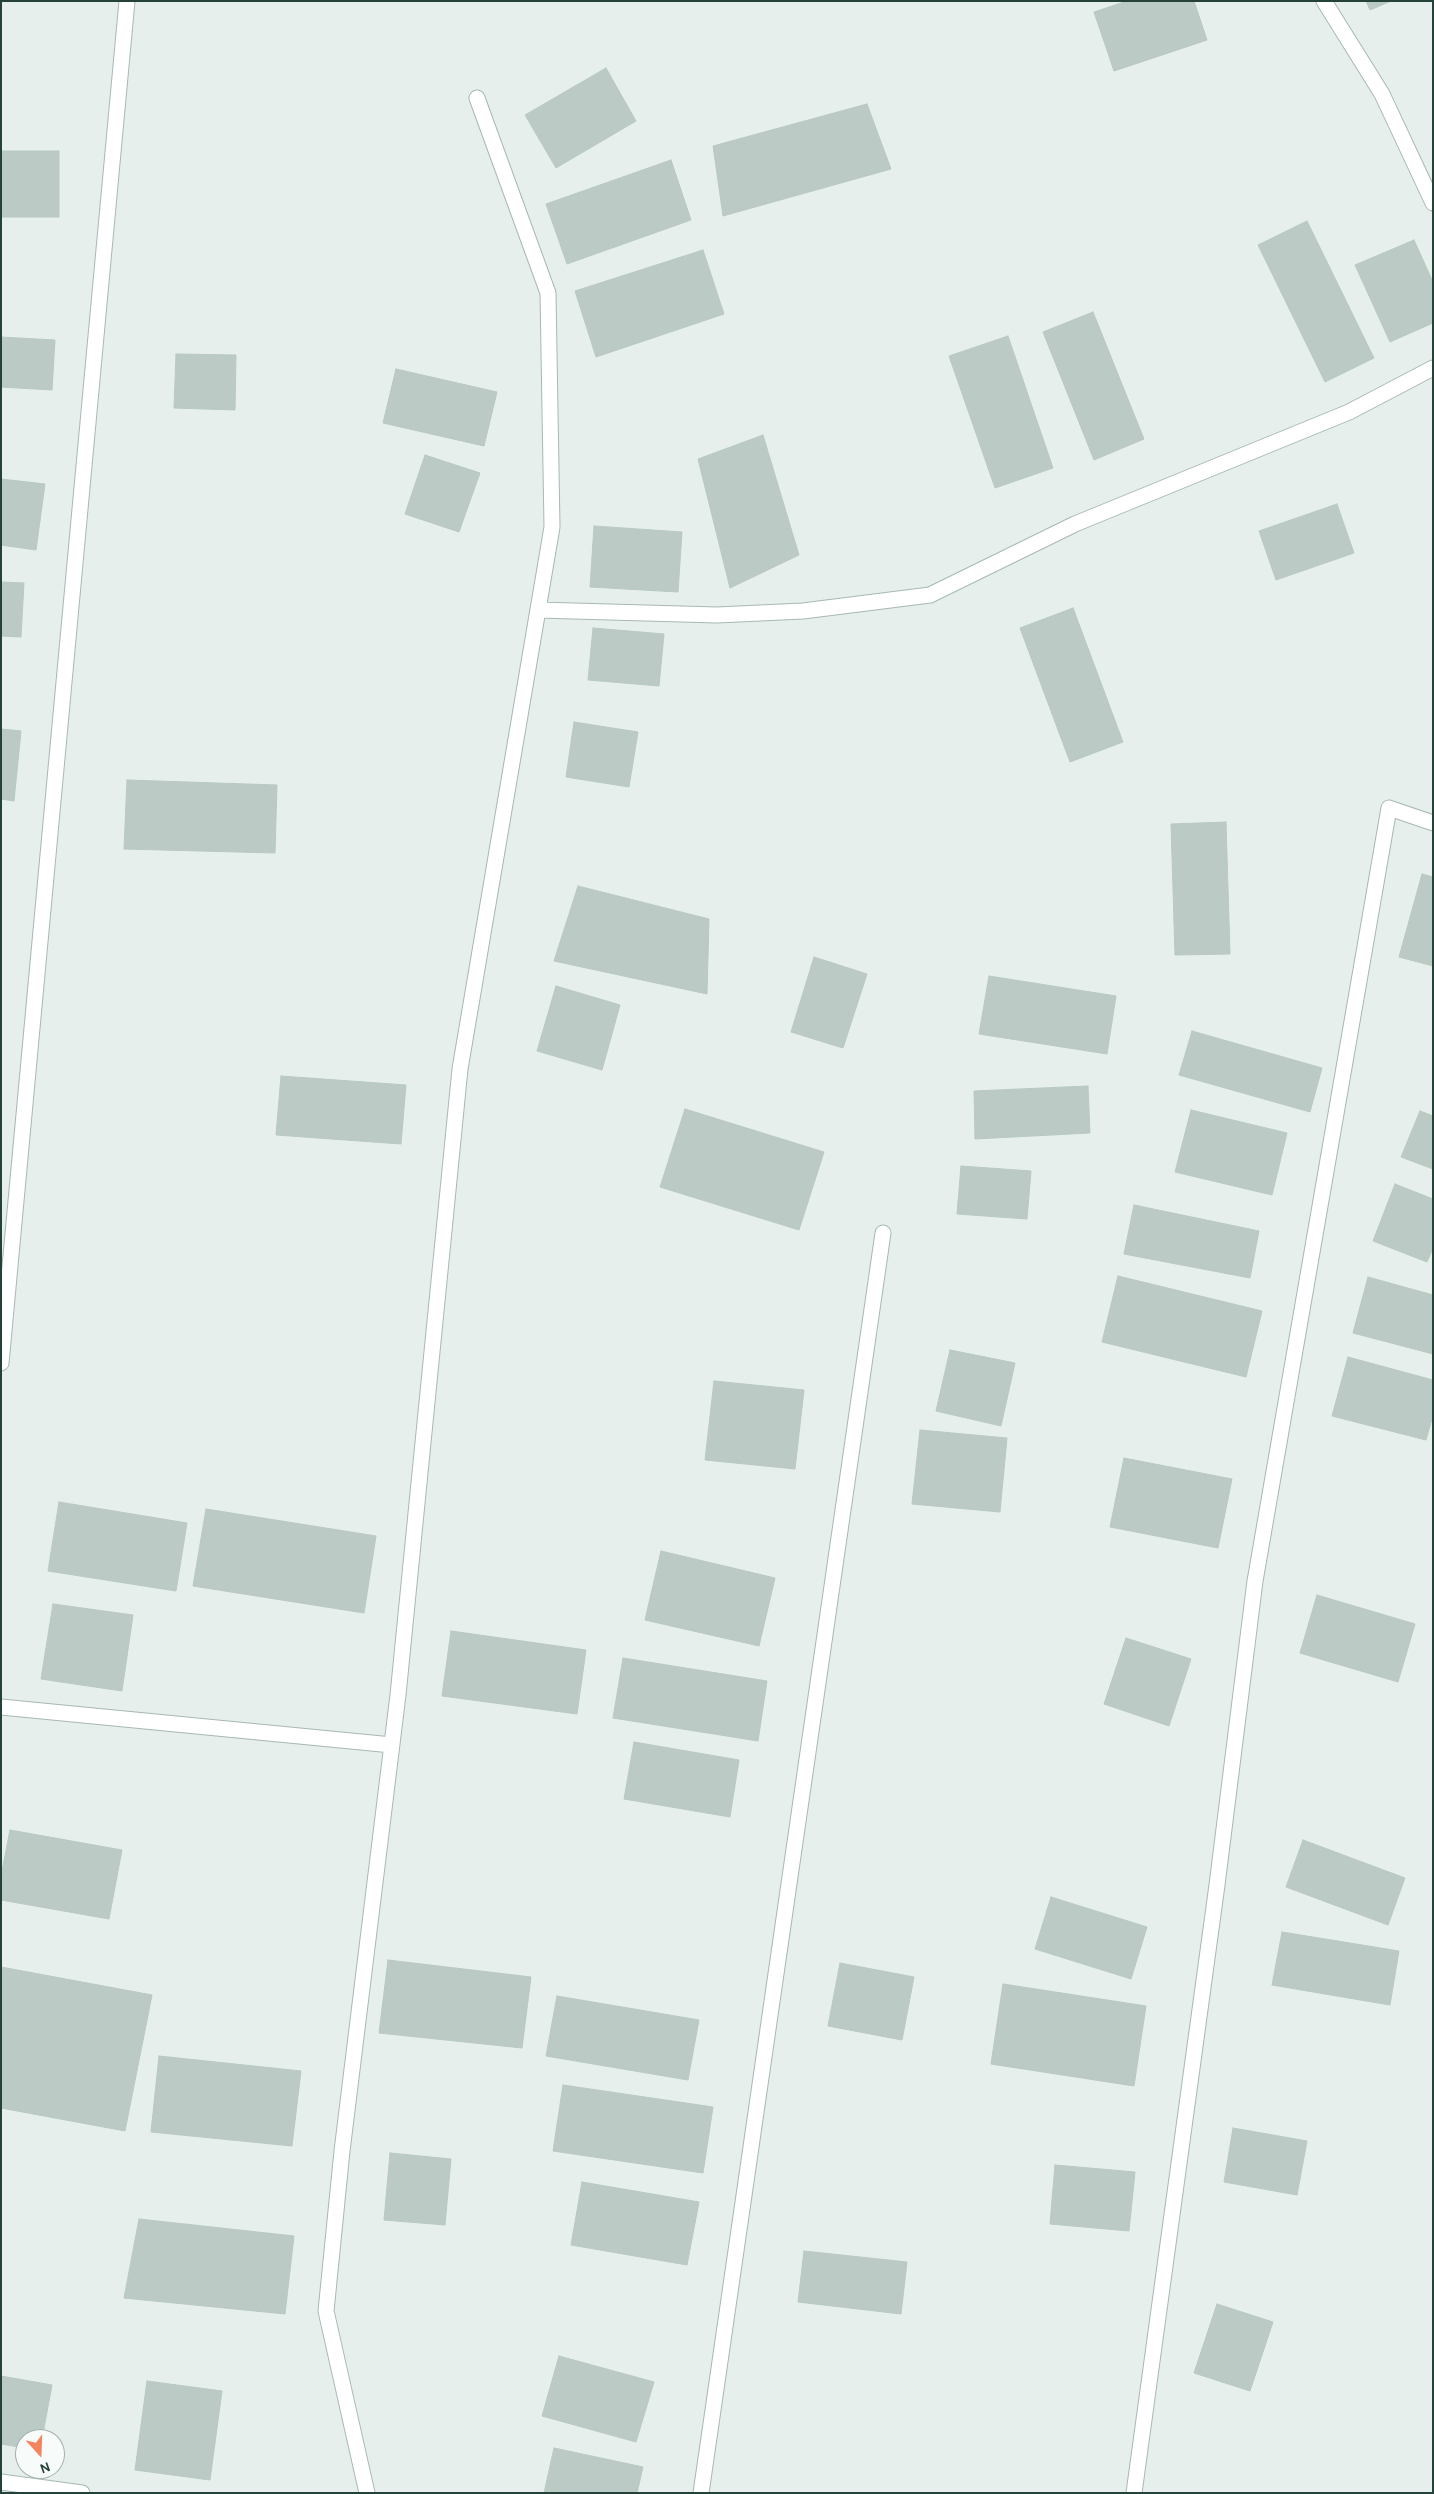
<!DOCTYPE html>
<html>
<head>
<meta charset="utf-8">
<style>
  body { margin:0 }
  #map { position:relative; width:1434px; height:2494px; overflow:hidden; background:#e6efeb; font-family:Karla,sans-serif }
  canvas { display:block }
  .frame { position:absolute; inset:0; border:2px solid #24423a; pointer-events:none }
  .north { position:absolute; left:15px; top:2429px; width:50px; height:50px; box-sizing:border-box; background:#f7fbf9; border:1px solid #a3b1ad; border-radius:50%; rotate:160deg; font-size:14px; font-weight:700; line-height:20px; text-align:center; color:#24423a }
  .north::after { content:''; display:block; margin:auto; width:18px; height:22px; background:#f4845f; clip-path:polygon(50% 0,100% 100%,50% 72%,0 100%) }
</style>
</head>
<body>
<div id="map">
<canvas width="1434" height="2494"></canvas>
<div class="frame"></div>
<div class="north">N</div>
</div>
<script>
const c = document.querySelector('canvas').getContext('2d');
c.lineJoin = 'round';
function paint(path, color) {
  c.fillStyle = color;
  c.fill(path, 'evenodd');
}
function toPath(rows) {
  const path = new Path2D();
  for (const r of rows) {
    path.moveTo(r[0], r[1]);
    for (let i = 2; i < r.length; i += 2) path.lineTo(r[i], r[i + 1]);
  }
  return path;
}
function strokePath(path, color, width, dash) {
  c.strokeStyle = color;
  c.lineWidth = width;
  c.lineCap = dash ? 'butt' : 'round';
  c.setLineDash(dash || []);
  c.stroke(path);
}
const building = toPath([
  [1127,1,1194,1,1207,40,1114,71,1094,12,1127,1],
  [1366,1,1391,1,1370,10,1366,1],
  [606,68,636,121,556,168,525,115,606,68],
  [867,104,891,169,723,216,713,146,867,104],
  [1,151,59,151,59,217,1,217,1,151],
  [671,160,691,220,567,264,546,204,671,160],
  [1307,221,1374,358,1325,382,1258,245,1307,221],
  [1414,240,1433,282,1433,323,1390,342,1355,265,1414,240],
  [703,250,724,314,596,357,575,291,703,250],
  [1093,312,1144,439,1094,460,1043,332,1093,312],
  [1008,336,1053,468,995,488,949,356,1008,336],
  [1,337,55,340,52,390,1,387,1,337],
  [176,354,236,355,235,410,174,408,176,354],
  [396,369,497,392,484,446,383,423,396,369],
  [763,435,799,555,730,588,698,459,763,435],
  [425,455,480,473,459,532,405,514,425,455],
  [1,479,45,484,36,550,1,545,1,479],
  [1337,504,1354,553,1276,580,1259,531,1337,504],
  [594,526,682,532,678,592,590,587,594,526],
  [1,582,24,583,21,637,1,636,1,582],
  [1073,608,1123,742,1070,762,1020,628,1073,608],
  [593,628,664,634,659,686,588,680,593,628],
  [574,722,638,732,629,787,566,777,574,722],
  [1,729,21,731,14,801,1,799,1,729],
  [127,780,277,785,275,853,124,849,127,780],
  [1226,822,1230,954,1175,955,1171,824,1226,822],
  [1422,874,1433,877,1433,966,1399,957,1422,874],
  [578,886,709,919,707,994,554,961,578,886],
  [814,957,867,974,843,1048,791,1032,814,957],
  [989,976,1116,996,1107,1054,979,1034,989,976],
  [556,986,620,1005,602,1070,537,1051,556,986],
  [1192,1031,1322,1068,1310,1112,1179,1075,1192,1031],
  [281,1076,406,1085,401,1144,276,1135,281,1076],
  [1088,1086,1090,1133,975,1139,974,1091,1088,1086],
  [685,1109,824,1152,799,1230,660,1187,685,1109],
  [1191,1110,1287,1133,1272,1195,1175,1172,1191,1110],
  [1420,1111,1433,1116,1433,1169,1401,1157,1420,1111],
  [961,1166,1031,1171,1027,1219,957,1214,961,1166],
  [1395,1184,1433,1199,1433,1248,1427,1262,1373,1241,1395,1184],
  [1134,1205,1259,1231,1250,1278,1124,1254,1134,1205],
  [1118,1276,1262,1311,1246,1377,1102,1342,1118,1276],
  [1368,1277,1433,1295,1433,1354,1353,1333,1368,1277],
  [950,1350,1015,1363,1001,1426,936,1411,950,1350],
  [1348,1357,1433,1380,1433,1415,1426,1440,1332,1416,1348,1357],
  [714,1381,804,1390,795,1469,705,1460,714,1381],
  [920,1430,1007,1438,1000,1512,912,1504,920,1430],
  [1124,1458,1232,1479,1218,1548,1110,1527,1124,1458],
  [59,1502,187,1523,176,1591,48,1571,59,1502],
  [206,1509,376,1536,364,1613,193,1586,206,1509],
  [661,1551,775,1578,759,1646,645,1620,661,1551],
  [1317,1595,1415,1624,1398,1682,1300,1653,1317,1595],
  [53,1604,133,1615,122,1691,41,1679,53,1604],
  [451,1631,586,1650,577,1714,442,1696,451,1631],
  [1126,1638,1191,1659,1169,1726,1104,1704,1126,1638],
  [623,1658,767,1681,758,1741,613,1718,623,1658],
  [634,1742,739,1760,730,1817,624,1799,634,1742],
  [10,1830,122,1850,109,1919,1,1900,1,1876,10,1830],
  [1303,1840,1405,1878,1388,1925,1286,1887,1303,1840],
  [1051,1897,1147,1927,1131,1979,1035,1949,1051,1897],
  [1282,1932,1399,1951,1390,2005,1272,1985,1282,1932],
  [388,1960,531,1977,522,2048,379,2033,388,1960],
  [840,1963,914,1977,902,2040,828,2026,840,1963],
  [1,1967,152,1995,125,2131,1,2108,1,1967],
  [1003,1984,1146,2006,1134,2086,991,2064,1003,1984],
  [557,1996,699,2020,688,2080,546,2056,557,1996],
  [159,2056,301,2071,292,2146,151,2132,159,2056],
  [563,2085,713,2107,703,2173,553,2151,563,2085],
  [1233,2128,1307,2141,1297,2195,1224,2182,1233,2128],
  [390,2153,451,2159,445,2225,384,2220,390,2153],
  [1055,2165,1135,2172,1129,2231,1050,2224,1055,2165],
  [582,2182,699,2202,687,2265,571,2245,582,2182],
  [139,2219,294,2236,285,2314,124,2298,139,2219],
  [804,2251,907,2262,901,2314,798,2302,804,2251],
  [1217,2304,1273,2322,1250,2391,1194,2373,1217,2304],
  [559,2356,654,2382,636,2442,542,2416,559,2356],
  [1,2376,52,2385,42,2439,25,2439,25,2448,1,2444,1,2376],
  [147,2381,222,2391,210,2480,135,2470,147,2381],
  [554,2448,643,2467,637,2493,544,2493,554,2448]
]);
paint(building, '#bbcac4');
strokePath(building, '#b8c9c2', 1);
const minor = toPath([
  [1324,1,1382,94,1433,203],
  [538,610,717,615,803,611,930,595,1075,524,1349,412,1433,368],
  [1,1363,127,1],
  [1,1707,392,1745],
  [1,2482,82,2493],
  [367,2493,326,2311,342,2151,398,1695,460,1069,552,527,548,293,477,98],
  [701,2493,883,1233],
  [1134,2493,1217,1885,1255,1581,1389,808,1433,823]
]);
strokePath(minor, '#a8b8b2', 17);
strokePath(minor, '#fff', 15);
</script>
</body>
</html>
